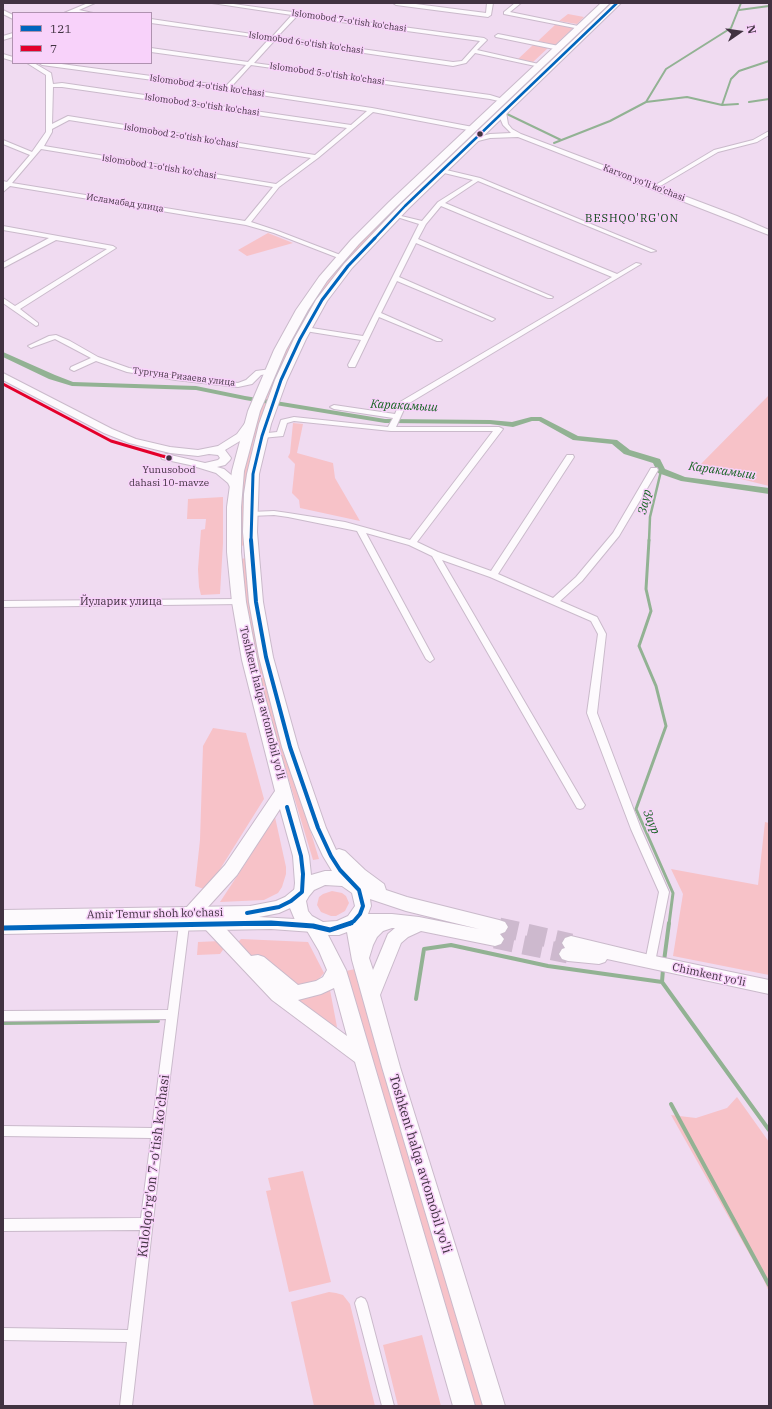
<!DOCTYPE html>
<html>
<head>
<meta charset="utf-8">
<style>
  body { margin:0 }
  #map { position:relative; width:772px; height:1409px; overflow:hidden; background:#f0dbf1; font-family:"IBM Plex Serif",serif }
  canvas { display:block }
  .frame { position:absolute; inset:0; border:4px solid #413241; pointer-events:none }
  .legend { position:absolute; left:12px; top:12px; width:140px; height:52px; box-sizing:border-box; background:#f8d2fa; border:1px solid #af92b0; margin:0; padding:5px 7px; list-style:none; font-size:12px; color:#413241 }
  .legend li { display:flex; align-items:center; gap:8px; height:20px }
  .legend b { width:20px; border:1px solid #af92b0 }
  .north { position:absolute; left:720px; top:12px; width:40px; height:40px; -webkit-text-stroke:3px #f8d2fa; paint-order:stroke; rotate:77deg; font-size:11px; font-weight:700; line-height:16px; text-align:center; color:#413241 }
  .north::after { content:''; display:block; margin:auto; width:14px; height:18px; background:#413241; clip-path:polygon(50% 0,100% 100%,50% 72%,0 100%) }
</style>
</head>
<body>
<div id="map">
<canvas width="772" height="1409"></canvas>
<div class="frame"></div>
<ul class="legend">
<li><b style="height:5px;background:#0065bd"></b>121</li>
<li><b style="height:5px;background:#e4002b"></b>7</li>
</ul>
<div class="north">N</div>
</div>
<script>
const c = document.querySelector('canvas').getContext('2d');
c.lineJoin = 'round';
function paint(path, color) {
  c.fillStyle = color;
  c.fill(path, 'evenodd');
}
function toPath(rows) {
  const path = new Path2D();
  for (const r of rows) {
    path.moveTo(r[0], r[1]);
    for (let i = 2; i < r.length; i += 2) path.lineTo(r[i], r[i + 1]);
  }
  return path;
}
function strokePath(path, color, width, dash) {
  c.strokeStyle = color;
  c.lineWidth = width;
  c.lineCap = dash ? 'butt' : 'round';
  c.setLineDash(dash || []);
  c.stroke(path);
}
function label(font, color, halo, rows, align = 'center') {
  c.font = font + ' "IBM Plex Serif",serif';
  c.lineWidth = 3;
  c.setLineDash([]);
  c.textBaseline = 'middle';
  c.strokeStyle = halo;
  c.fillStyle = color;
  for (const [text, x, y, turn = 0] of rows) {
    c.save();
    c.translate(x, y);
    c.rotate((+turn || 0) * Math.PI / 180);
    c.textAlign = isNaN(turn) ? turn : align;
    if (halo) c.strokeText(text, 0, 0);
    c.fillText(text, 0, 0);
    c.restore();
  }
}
paint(toPath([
  [611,3,615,3,462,149,458,148],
  [568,14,584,17,577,24,559,21],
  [556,24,573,28,555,45,538,41],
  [533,45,548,48,533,62,518,59],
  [393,210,396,211,299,330,269,394,254,440,249,465,245,490,245,545,241,546,240,518,242,478,265,393,296,329,320,291,362,241],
  [268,233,293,243,247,256,238,250],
  [769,395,769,486,697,468],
  [293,423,303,424,297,453,333,463,335,478,360,521,300,508,299,500,292,493,295,464,288,457,290,453],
  [223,497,223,543,220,594,201,595,199,587,198,569,201,530,205,529,206,519,187,519,188,499],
  [246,558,251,615,259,655,276,718,319,859,313,860,258,677,246,615,241,559],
  [213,728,246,733,264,799,207,890,195,886,200,840,203,746],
  [275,817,286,867,286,874,282,887,278,893,264,900,220,902,247,861,259,838],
  [765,822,769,823,769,975,673,956,683,894,671,869,758,885],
  [332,891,342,893,346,896,349,903,345,911,336,916,331,916,321,912,317,905,319,897,323,894],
  [241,939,308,942,324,973,317,981,298,985,248,957,236,944],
  [221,941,225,947,220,954,197,955,198,942],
  [355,969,484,1406,474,1406,346,971],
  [330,990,337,1027,331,1026,299,1003,297,998,314,996],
  [737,1097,769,1142,769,1292,763,1278,671,1115,696,1118,727,1108],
  [303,1171,331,1282,289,1292,266,1191,271,1190,268,1178],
  [329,1292,336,1293,343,1295,350,1304,375,1406,314,1406,291,1302],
  [422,1335,441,1406,398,1406,383,1345]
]), '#f7c2c8');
strokePath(toPath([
  [739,10,769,6],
  [646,102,687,97,722,105,738,104],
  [749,102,769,99],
  [722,105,731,79,739,71,769,61],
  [507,114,561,140],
  [554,143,610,121,646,102,666,69,731,28,741,3]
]), '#92b293', 2);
strokePath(toPath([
  [649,541,650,517,661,471]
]), '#92b293', 2.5);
strokePath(toPath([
  [649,540,646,589,651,611,639,646,656,686,666,726,636,809,673,893,669,924]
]), '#92b293', 3);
strokePath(toPath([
  [664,961,669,923],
  [663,969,662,982,769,1130],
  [416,999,424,949,451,945,548,966,662,982],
  [3,1023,158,1021],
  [671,1104,769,1285]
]), '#92b293', 4);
paint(toPath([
  [3,352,55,375,73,382,196,386,245,396,385,419,490,420,512,422,531,417,541,417,578,436,617,440,630,450,660,459,665,469,685,477,769,488,769,494,681,481,658,473,653,463,624,454,612,444,573,440,539,421,532,421,513,427,490,424,385,423,245,400,196,390,72,386,49,379,3,357,3,352]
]), '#92b293');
strokePath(toPath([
  [499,927,571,943],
  [495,939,568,954]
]), '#cdb9ce', 19, [19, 10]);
const minor = toPath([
  [88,3,95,3,79,10,93,13,64,13,88,3],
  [212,3,226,3,484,38,487,40,477,50,543,65,540,67,475,53,466,63,453,66,275,40,254,63,490,95,506,100,503,102,490,99,251,65,231,87,372,108,473,127,476,129,473,131,373,112,318,158,279,187,251,222,278,231,343,256,343,258,341,259,274,233,246,225,10,186,3,192,3,181,7,182,30,155,3,144,3,140,32,152,46,132,46,75,27,63,34,63,51,73,53,84,62,83,351,125,367,111,227,90,42,65,39,63,54,63,226,86,246,65,151,52,151,48,248,62,269,39,151,23,151,19,272,37,292,15,212,3],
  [297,16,480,41,462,61,453,62,277,37,297,16],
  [53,87,62,87,347,128,315,155,68,116,52,124,53,87],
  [69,120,311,158,276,184,44,146,52,132,52,129,69,120],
  [41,149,273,187,245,221,12,183,41,149],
  [393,3,408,3,486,13,487,3,493,3,491,15,488,17,396,5,393,3],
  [515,3,521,3,510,12,583,27,580,29,504,14,504,12,515,3],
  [3,10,13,15,13,19,3,14,3,10],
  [13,33,13,37,3,40,3,36,13,33],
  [498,34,559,46,562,48,559,50,496,37,495,36,498,34],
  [3,54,13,57,13,61,3,58,3,54],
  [769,131,769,135,757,142,718,152,657,188,652,187,714,150,753,140,769,131],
  [442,169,480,178,656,251,651,252,478,181,445,203,617,274,636,263,641,264,406,405,396,427,499,427,503,429,417,542,438,552,491,571,567,455,573,455,574,457,498,574,553,598,576,577,613,533,651,468,657,468,658,470,619,536,582,581,560,601,597,617,606,634,597,713,641,829,669,892,655,962,654,965,650,966,646,965,645,962,659,892,631,829,587,713,598,634,591,621,490,577,442,560,583,802,585,805,583,808,580,809,577,808,432,556,409,545,366,533,434,659,430,662,426,659,357,531,288,517,274,515,250,516,246,514,250,512,274,511,288,513,345,522,410,540,493,431,391,431,294,421,287,423,283,436,262,438,259,438,259,434,277,432,281,420,294,417,388,427,393,418,334,409,330,407,334,405,395,414,400,402,612,277,441,206,426,224,418,239,553,297,552,298,548,298,416,243,399,277,495,319,492,321,490,320,397,281,381,313,442,340,441,341,437,341,379,317,356,365,355,367,349,367,348,365,361,340,305,331,302,329,305,327,363,336,419,224,397,217,397,215,422,221,438,202,473,180,440,172,440,170,442,169],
  [3,226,113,246,116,248,20,309,38,323,38,325,36,326,3,303,3,298,15,306,107,249,56,240,3,268,3,263,49,238,3,230,3,226],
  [56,335,70,341,98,357,129,368,176,376,238,383,246,380,256,371,271,369,275,371,274,373,261,375,252,384,238,387,176,380,127,372,96,361,74,371,70,369,71,367,91,358,55,339,33,347,31,348,28,346,49,336,56,335],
  [239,599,243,602,242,604,3,607,3,601,239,599],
  [184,921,188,922,189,925,163,1133,132,1406,120,1406,127,1342,3,1340,3,1328,128,1330,140,1230,3,1231,3,1219,141,1218,151,1138,3,1136,3,1126,152,1128,166,1019,3,1021,3,1011,168,1010,179,925,180,922,184,921],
  [361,1297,365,1299,367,1303,394,1406,382,1406,355,1303,357,1299,361,1297]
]);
const tertiary = toPath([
  [503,110,506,112,508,124,512,129,521,134,737,216,769,230,769,235,518,137,490,138,470,143,470,139,490,134,511,133,503,125,500,118,500,112,503,110]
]);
const secondary = toPath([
  [3,373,112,429,136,439,170,447,198,450,218,446,237,434,248,419,254,419,256,421,245,438,225,450,231,458,230,460,225,465,217,467,224,469,236,479,241,489,240,491,232,491,228,483,216,473,190,465,162,459,161,457,166,454,205,463,218,460,220,458,218,455,209,454,198,456,170,453,129,443,104,433,3,380,3,373]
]);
const primary = toPath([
  [302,886,308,888,310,892,308,896,297,905,279,913,259,917,313,920,319,921,321,926,319,931,313,932,271,929,3,934,3,910,250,906,276,901,285,897,296,888,302,886]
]);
const trunk = toPath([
  [601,3,610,3,397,206,359,244,327,281,308,310,286,350,260,411,244,471,241,507,241,552,246,602,263,690,309,856,311,875,325,871,332,871,323,856,310,828,282,747,259,657,249,602,243,532,244,494,247,474,259,424,275,380,294,339,316,300,344,264,401,204,612,3,621,3,409,208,352,268,327,301,306,339,287,380,271,424,259,474,257,532,263,602,273,657,298,747,326,828,336,850,339,849,345,851,365,870,384,884,386,890,407,897,499,920,505,922,508,927,505,932,500,934,504,939,501,944,495,946,421,931,408,937,401,943,380,995,400,1067,505,1406,483,1406,382,1067,352,960,347,932,339,935,328,935,346,970,350,983,475,1406,453,1406,355,1062,272,1000,206,930,203,925,206,920,212,918,218,920,251,956,258,955,264,957,298,985,316,981,323,977,327,970,319,951,306,929,300,926,295,920,290,908,290,901,294,892,295,883,293,856,280,809,237,875,197,919,191,921,185,919,183,914,185,909,225,865,275,791,242,660,232,602,227,552,227,507,232,471,248,411,274,350,296,310,319,277,351,240,389,202,601,3],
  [325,885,342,886,352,893,355,906,348,916,337,921,323,922,312,916,308,911,306,901,309,896,314,890,325,885],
  [370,899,406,911,479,929,419,917,392,914,368,914,371,906,370,899],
  [392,928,395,928,388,934,373,970,369,958,373,945,377,937,383,931,392,928],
  [334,988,347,1036,298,1000,321,994,334,988],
  [571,936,650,955,769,980,769,994,607,959,605,962,599,964,568,961,562,959,559,954,562,949,565,948,562,943,565,938,571,936]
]);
strokePath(minor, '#cabacb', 2);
strokePath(tertiary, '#cabacb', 2);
strokePath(secondary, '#cabacb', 2);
strokePath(primary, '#cabacb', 2);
strokePath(trunk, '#cabacb', 2);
paint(minor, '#fdfafd');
paint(tertiary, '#fdfafd');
paint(secondary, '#fdfafd');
paint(primary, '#fdfafd');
paint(trunk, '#fdfafd');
strokePath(toPath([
  [374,239,405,206,617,3]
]), '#0065bd', 2.5);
strokePath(toPath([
  [251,541,253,474,262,436,281,380,300,339,322,300,348,266,375,238]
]), '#0065bd', 3);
strokePath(toPath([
  [251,540,256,602,266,657,290,747,318,828,331,856,340,870,359,890,363,906,360,914,354,921,349,924],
  [247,913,279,907,291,901,302,892,303,874,301,856,287,807],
  [226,924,283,924]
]), '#0065bd', 4);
strokePath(toPath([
  [3,928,271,923,313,926,330,930,351,923]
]), '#0065bd', 5);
strokePath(toPath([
  [3,384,111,441,169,458]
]), '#e4002b', 3);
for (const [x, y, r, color] of [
  [480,134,3.5,"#413241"],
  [169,458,3.5,"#413241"]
]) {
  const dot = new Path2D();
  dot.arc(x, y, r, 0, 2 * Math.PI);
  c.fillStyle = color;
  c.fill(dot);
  strokePath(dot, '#f8d2fa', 1.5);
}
label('9px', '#413241', '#f8d2fa', [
  ["Islomobod 7-o'tish ko'chasi",349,21,8],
  ["Islomobod 6-o'tish ko'chasi",306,43,8],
  ["Islomobod 5-o'tish ko'chasi",327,74,8],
  ["Islomobod 4-o'tish ko'chasi",207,86,8],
  ["Islomobod 3-o'tish ko'chasi",202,105,8],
  ["Islomobod 2-o'tish ko'chasi",181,136,9],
  ["Islomobod 1-o'tish ko'chasi",159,167,9],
  ["Karvon yo‘li ko'chasi",644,183,21],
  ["Исламабад улица",125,203,9],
  ["Тургуна Ризаева улица",184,377,7]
]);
label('10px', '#413241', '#f8d2fa', [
  ["Yunusobod",169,470],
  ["dahasi 10-mavze",169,483]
]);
c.letterSpacing = '1px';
label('11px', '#0a4613', '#f8d2fa', [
  ["BESHQO'RG'ON",632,219]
]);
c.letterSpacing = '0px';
label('11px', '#413241', '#f8d2fa', [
  ["Йуларик улица",121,602],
  ["Toshkent halqa avtomobil yo'li",262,703,76],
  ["Amir Temur shoh ko'chasi",155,914,-1],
  ["Chimkent yo‘li",709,975,12]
]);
label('italic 12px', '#166522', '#f8d2fa', [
  ["Каракамыш",404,406,3],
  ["Каракамыш",722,471,8],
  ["Заур",645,502,-78],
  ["Заур",651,822,67]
]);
label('13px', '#413241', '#f8d2fa', [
  ["Toshkent halqa avtomobil yo'li",420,1164,73],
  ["Kulolqo'rg'on 7-o'tish ko'chasi",154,1166,-83]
]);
</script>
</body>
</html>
